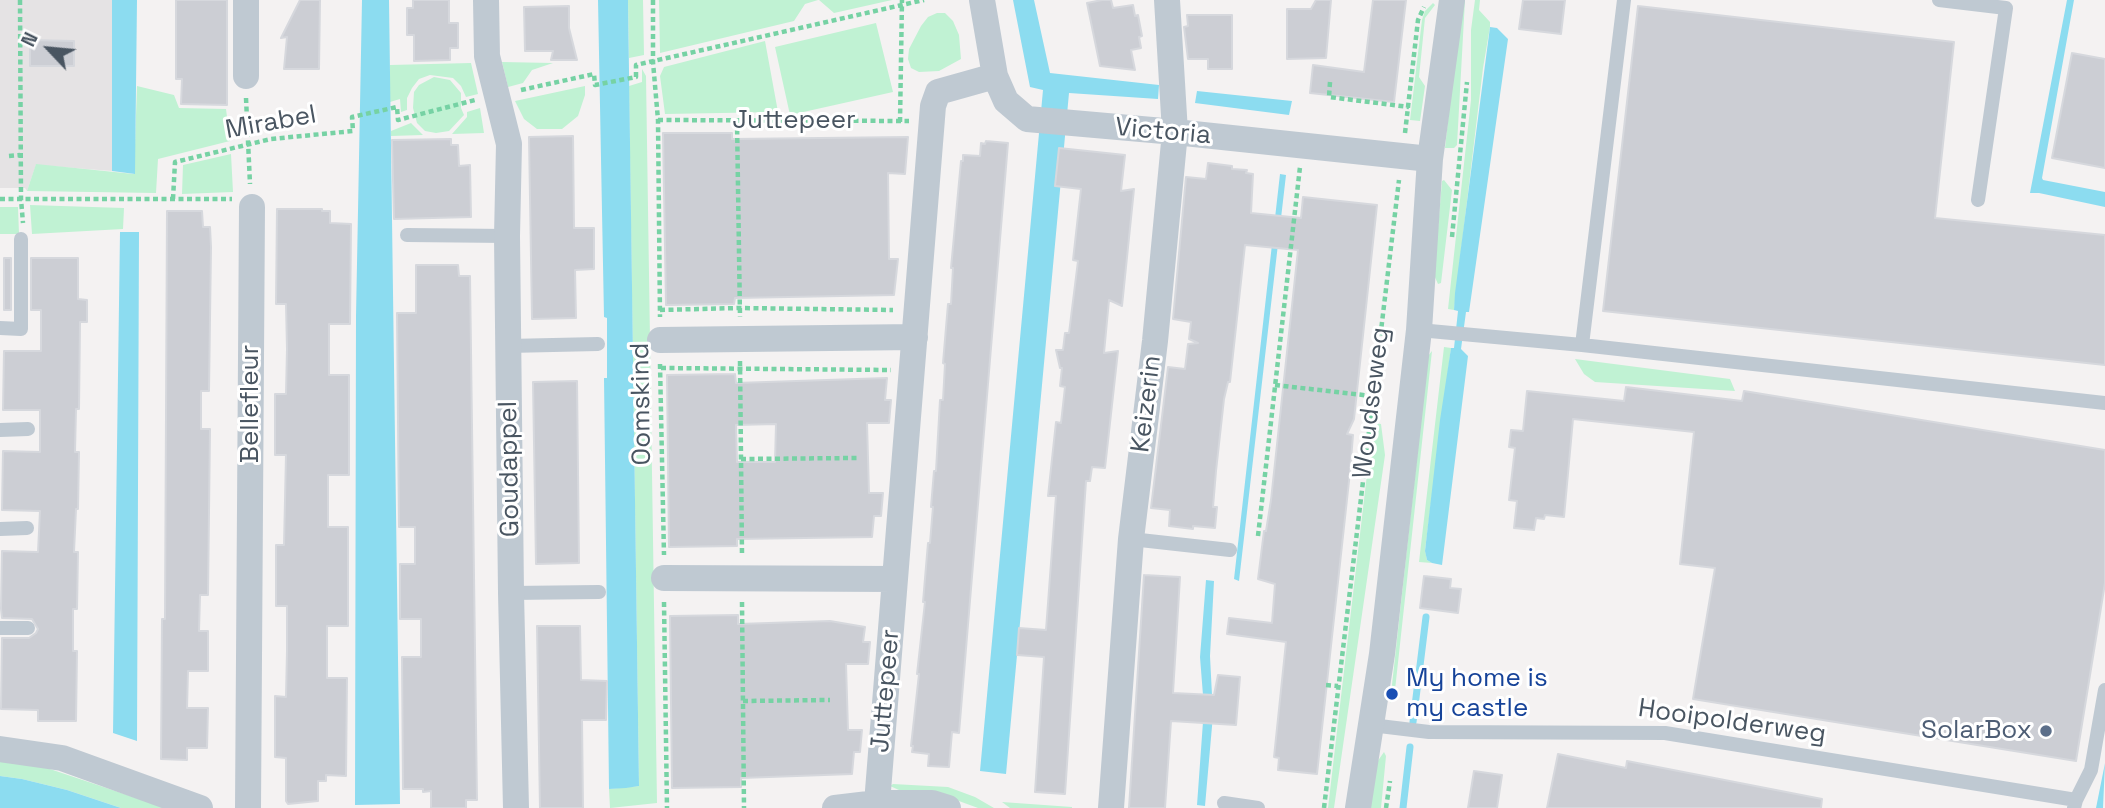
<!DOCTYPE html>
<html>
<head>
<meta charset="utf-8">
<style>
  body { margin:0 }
  #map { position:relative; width:2105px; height:808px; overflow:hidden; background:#f4f2f2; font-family:"Space Grotesk",sans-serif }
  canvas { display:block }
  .north { position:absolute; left:14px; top:14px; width:70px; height:70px; -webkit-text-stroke:5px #fff; paint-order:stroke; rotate:296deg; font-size:19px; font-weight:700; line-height:28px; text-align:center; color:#495561 }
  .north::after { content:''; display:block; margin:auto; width:24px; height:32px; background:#495561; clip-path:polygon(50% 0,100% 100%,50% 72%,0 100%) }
</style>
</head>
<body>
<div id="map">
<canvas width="2105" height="808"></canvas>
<div class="north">N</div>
</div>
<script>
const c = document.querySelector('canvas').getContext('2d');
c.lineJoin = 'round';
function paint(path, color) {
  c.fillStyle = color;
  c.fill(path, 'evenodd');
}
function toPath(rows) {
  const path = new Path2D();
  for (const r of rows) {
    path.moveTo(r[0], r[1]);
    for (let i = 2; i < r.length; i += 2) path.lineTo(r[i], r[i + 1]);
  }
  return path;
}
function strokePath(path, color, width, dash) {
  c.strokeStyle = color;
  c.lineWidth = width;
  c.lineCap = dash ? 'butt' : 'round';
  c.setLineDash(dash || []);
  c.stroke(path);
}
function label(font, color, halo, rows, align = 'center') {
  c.font = font + ' "Space Grotesk",sans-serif';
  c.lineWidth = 6;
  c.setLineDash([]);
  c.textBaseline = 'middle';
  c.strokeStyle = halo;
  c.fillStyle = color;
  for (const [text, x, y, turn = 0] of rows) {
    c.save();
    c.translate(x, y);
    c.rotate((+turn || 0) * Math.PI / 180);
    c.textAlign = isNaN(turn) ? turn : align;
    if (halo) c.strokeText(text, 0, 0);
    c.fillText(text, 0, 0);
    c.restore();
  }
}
paint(toPath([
  [0,0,112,0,112,171,36,165,27,191,25,188,0,188]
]), '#e5e3e4');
paint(toPath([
  [628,0,643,0,644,55,629,58],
  [659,0,818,0,805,4,794,21,660,53],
  [819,0,892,0,834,13],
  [1461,0,1465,0,1457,145,1454,148,1445,148],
  [1475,0,1480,0,1479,10,1490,22,1490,27,1483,68,1454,310,1448,309,1471,100,1471,30],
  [1433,3,1435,5,1425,18,1419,77,1425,86,1420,121,1410,120,1422,20,1425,11],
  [937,13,945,13,953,21,959,35,961,59,939,71,919,72,911,68,908,59,909,49,921,26,928,17],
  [876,23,893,92,790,115,775,47],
  [765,41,778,112,665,114,660,76,664,67],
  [502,62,553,63,532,70,523,83,508,87],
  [471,63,478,94,466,97,461,86,453,78,430,75,419,79,412,88,407,98,407,110,401,112,400,99,390,102,390,65],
  [642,69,646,76,657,803,610,808,609,789,639,786,629,86,642,82],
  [434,77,450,80,461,93,461,108,464,115,449,131,436,133,425,131,417,123,413,108,414,92,419,85],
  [137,86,174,95,179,108,226,109,230,141,158,159,156,193,27,191,36,164,134,174],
  [585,86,585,95,578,116,562,129,537,129,524,119,515,101],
  [480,108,484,133,452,134,467,117,467,112],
  [411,123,423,135,391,136,391,131],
  [231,154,233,192,182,194,183,165],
  [1444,180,1452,190,1441,283,1438,284,1434,275,1442,181],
  [30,205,124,208,123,229,32,234],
  [0,207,18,207,19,234,0,234],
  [1444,347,1451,348,1425,550,1427,560,1432,563,1419,562],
  [1432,351,1395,690,1390,703,1428,356],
  [1575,359,1730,379,1735,391,1595,382,1584,374],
  [1373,423,1381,424,1385,455,1334,808,1328,808],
  [1384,752,1386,756,1381,808,1370,808,1375,765],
  [0,761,47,768,166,808,121,808,67,790,22,779,0,776],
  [893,784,948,787,975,797,994,808,978,808,937,793,899,790,890,786],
  [1002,802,1072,807,1072,808,1010,808]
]), '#c0f2d3');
paint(toPath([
  [112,0,137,0,135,174,112,171],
  [362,0,389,0,400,804,355,805,356,316],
  [598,0,628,0,639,786,626,788,609,789,604,378,607,378,607,318,604,317],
  [1013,0,1034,0,1050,73,1159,85,1158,99,1069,93,1006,774,980,771,1043,90,1030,87],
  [2067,0,2074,0,2042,178,2043,180,2105,192,2105,207,2039,193,2030,193],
  [1490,27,1497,28,1508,39,1469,312,1466,312,1461,349,1468,356,1442,565,1432,563,1427,560,1425,551,1440,420,1451,348,1454,348,1458,311,1454,310,1455,293],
  [1197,91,1292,101,1289,115,1195,103],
  [1280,174,1286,175,1239,581,1234,579],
  [120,232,139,232,137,741,113,733],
  [1206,580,1214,581,1210,656,1213,715,1205,806,1197,805,1204,708,1200,657],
  [2105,763,2103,808,2096,808],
  [0,776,22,779,67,790,121,808,0,808]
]), '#8cdcf0');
strokePath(toPath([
  [1413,722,1426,617],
  [1403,808,1410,747]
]), '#8cdcf0', 7);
const building = toPath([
  [176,0,227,0,227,105,181,104,182,79,176,79,176,0],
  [300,0,320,0,319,69,284,69,287,37,281,38,300,0],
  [413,0,449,0,449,23,458,23,458,48,450,48,450,60,414,61,414,35,407,35,407,8,413,8,413,0],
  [1102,0,1111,0,1113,8,1133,5,1135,16,1138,15,1142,36,1139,37,1141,48,1131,50,1135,70,1100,66,1087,3,1102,0],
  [1316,0,1331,0,1326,58,1287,59,1287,9,1311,9,1316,0],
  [1373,0,1406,0,1394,102,1310,93,1313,65,1364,72,1373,0],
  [1523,0,1565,0,1561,34,1519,29,1523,0],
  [569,6,569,28,577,60,551,60,553,51,525,51,524,7,569,6],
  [1638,6,1954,42,1935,218,2105,235,2105,365,1603,311,1638,6],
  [1187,15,1232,15,1232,69,1208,69,1208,59,1188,59,1184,27,1188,26,1187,15],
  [30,40,74,41,74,66,30,66,30,40],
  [2072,53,2105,59,2105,168,2052,158,2072,53],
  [663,133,732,133,732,139,908,137,905,174,888,173,889,259,898,259,894,295,735,298,734,304,666,305,663,133],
  [573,136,574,228,594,228,594,269,575,270,576,318,532,319,529,137,573,136],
  [451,139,451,145,458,145,459,166,470,165,471,217,394,219,392,140,451,139],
  [986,141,1008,143,959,733,952,732,949,767,928,766,929,754,912,752,913,746,911,746,919,674,917,674,925,602,923,602,928,543,930,543,933,507,931,507,934,471,936,471,940,400,943,400,945,364,943,363,948,304,951,304,953,268,951,268,961,161,963,161,963,155,980,156,981,143,985,144,986,141],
  [1059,148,1125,155,1121,191,1134,189,1122,306,1109,300,1104,353,1118,351,1105,468,1092,467,1090,481,1086,481,1065,794,1035,792,1044,657,1017,655,1019,628,1046,630,1056,496,1048,496,1056,422,1061,423,1065,387,1060,386,1062,368,1060,368,1056,350,1063,350,1065,333,1069,333,1078,261,1073,260,1081,189,1055,186,1059,148],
  [1208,163,1232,166,1232,169,1247,170,1246,173,1253,174,1251,213,1301,218,1303,197,1377,205,1354,419,1347,434,1353,435,1350,472,1317,774,1278,770,1279,758,1274,757,1286,642,1227,634,1229,618,1272,623,1275,584,1258,579,1264,531,1266,531,1271,500,1298,250,1245,245,1230,382,1228,382,1224,399,1216,471,1213,507,1217,507,1215,528,1193,526,1193,529,1169,526,1170,510,1151,508,1168,367,1185,369,1188,344,1198,343,1189,339,1191,322,1173,319,1186,177,1206,179,1208,163],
  [277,209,322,209,322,211,330,211,330,223,351,224,350,324,329,324,329,375,349,375,349,475,328,475,328,527,348,527,348,626,327,626,327,678,347,678,346,776,326,775,326,781,318,781,318,801,288,804,286,801,286,758,275,757,275,696,286,697,287,651,287,606,276,606,276,545,284,545,286,455,275,455,275,394,286,394,287,349,286,304,276,304,277,209],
  [167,211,202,211,203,227,210,227,211,247,209,391,201,391,201,429,210,429,208,595,200,595,199,631,208,631,208,671,188,671,187,708,208,708,207,748,187,748,187,760,161,759,162,619,165,619,167,211],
  [4,258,11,258,11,310,4,310,4,258],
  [31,258,78,258,78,299,87,300,87,322,80,322,79,409,76,409,75,452,79,452,78,509,76,509,74,552,78,552,77,609,73,609,73,651,77,651,76,721,38,721,38,710,1,709,2,638,29,638,36,633,38,629,32,619,2,618,1,609,2,551,38,552,40,511,2,510,3,451,40,452,40,410,3,410,4,351,41,351,41,310,31,310,31,258],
  [416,265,458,265,459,276,470,276,477,800,466,800,466,808,431,808,431,791,423,792,423,789,403,789,402,657,421,657,421,619,400,619,400,564,415,564,415,527,399,527,397,313,416,313,416,265],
  [735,374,736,383,887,378,885,400,891,400,889,423,867,423,869,493,883,493,881,516,874,516,872,537,737,539,737,546,669,547,667,375,735,374],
  [776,424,775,462,737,462,736,425,776,424],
  [577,381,579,563,536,564,533,382,577,381],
  [1626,387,1742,401,1744,391,2105,450,2105,583,2076,761,1693,699,1715,568,1680,564,1694,432,1573,419,1564,517,1545,515,1544,519,1536,518,1534,530,1514,528,1517,501,1509,500,1515,448,1509,447,1511,430,1523,431,1527,391,1624,401,1626,387],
  [1144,575,1180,577,1173,693,1214,695,1218,675,1240,677,1236,725,1171,721,1165,808,1129,808,1144,575],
  [1424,576,1451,579,1450,588,1461,589,1458,613,1420,608,1424,576],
  [738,615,738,624,830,621,865,627,863,642,870,642,868,664,846,664,848,730,862,730,860,752,854,752,852,774,741,778,741,787,672,788,670,616,738,615],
  [537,626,580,626,581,680,607,681,606,720,582,720,583,808,540,808,537,626],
  [1558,754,1626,768,1627,761,1822,799,1821,808,1547,808,1558,754],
  [1474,771,1502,775,1497,808,1468,808,1474,771]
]);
paint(building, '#ccced4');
strokePath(building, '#d6d8dd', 2);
strokePath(toPath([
  [20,0,21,199,23,223],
  [653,0,653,62,658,120,660,317],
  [1330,82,1329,97,1409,107],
  [521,90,594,74,595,85,636,77,636,65,924,0],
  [246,98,250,184],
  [658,120,909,121],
  [737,121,740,317],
  [900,122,902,0],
  [1405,133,1418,20,1424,7],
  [9,156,20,155],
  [0,199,232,199],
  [173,199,175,162,271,139,353,131,352,117,397,107,398,120,475,100],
  [1452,237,1467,82],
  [660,310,739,308,893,310],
  [740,361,742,555],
  [660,364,664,555],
  [661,368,891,370],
  [1275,385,1372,396],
  [741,459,857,458],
  [1258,536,1300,167],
  [664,602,667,808],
  [742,602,744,808],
  [1326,685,1338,686],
  [743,701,830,700],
  [1324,808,1399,180],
  [1386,808,1390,781]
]), '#76d2a4', 4.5, [5, 3.5]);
strokePath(toPath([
  [1939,0,2006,8,1978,200],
  [407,235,507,236],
  [0,328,21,329,21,239],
  [1419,330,1582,345,2105,403],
  [1582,345,1624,0],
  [508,346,598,344],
  [0,430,28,429],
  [0,529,27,528],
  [1131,539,1230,550],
  [511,593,599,592],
  [0,628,28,628],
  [1371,725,1429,732,1665,733,2076,800,2074,808],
  [2076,800,2091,770,2105,690],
  [1224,803,1258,808]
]), '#bfc9d2', 14);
strokePath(toPath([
  [486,0,487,56,509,144,507,236,511,593,516,808],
  [982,0,995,76,1006,101,1027,119,1175,132,1430,159],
  [246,76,246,0],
  [660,340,915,337],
  [664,578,895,579],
  [0,749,62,758,200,808],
  [877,803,933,106,938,92,995,76],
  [248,808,252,207],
  [835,808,877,803,932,803,948,808],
  [1111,808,1131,539,1155,341,1175,132,1167,0],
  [1358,808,1382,654,1419,330,1430,159,1452,0]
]), '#bfc9d2', 26);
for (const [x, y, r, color] of [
  [1392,694,7,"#1a4fb4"],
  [2046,731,7,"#5c6f8a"]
]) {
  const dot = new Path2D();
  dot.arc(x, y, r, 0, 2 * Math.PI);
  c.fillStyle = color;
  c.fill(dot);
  strokePath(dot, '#fff', 2.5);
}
label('26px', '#495561', '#fff', [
  ["Juttepeer",794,121],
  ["Mirabel",271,123,-10],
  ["Victoria",1163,132,5],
  ["Woudseweg",1372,403,-83],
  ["Bellefleur",251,404,-90],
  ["Oomskind",642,404,-91],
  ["Keizerin",1147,404,-83],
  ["Goudappel",510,469,-91],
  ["Juttepeer",886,691,-85],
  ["Hooipolderweg",1732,722,8]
]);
label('26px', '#164399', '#fff', [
  ["My home is",1406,679],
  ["my castle",1406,709]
], 'left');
label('26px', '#4e5e75', '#fff', [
  ["SolarBox",2032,731]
], 'right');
</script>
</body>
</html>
